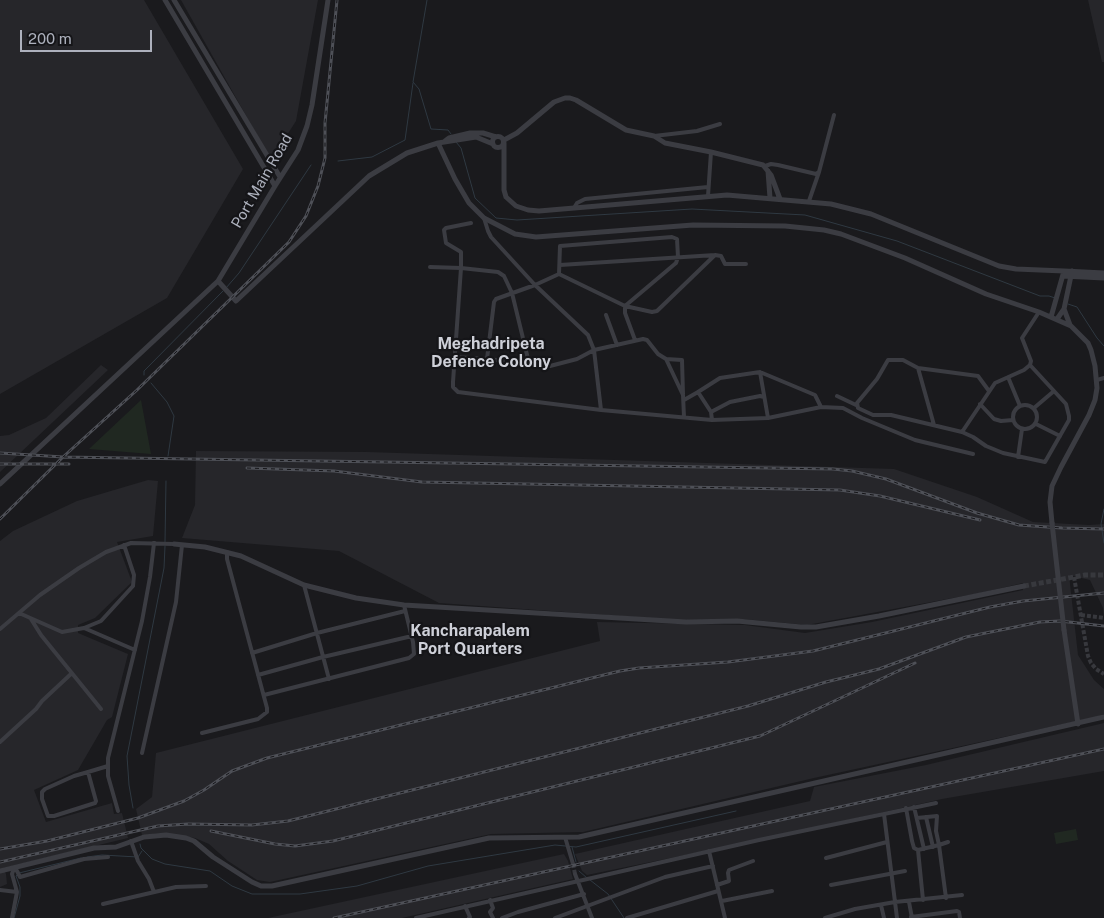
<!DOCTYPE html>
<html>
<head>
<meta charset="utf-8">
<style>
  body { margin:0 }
  #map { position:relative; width:1104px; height:918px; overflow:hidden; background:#1a1a1d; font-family:"Public Sans",sans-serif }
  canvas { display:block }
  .scale { position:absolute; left:20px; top:30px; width:132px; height:22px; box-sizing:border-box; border:2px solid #adb1bd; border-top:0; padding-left:6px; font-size:15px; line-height:18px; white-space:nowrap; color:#adb1bd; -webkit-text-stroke:4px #151518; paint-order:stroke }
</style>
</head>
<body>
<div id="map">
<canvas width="1104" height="918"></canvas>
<div class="scale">200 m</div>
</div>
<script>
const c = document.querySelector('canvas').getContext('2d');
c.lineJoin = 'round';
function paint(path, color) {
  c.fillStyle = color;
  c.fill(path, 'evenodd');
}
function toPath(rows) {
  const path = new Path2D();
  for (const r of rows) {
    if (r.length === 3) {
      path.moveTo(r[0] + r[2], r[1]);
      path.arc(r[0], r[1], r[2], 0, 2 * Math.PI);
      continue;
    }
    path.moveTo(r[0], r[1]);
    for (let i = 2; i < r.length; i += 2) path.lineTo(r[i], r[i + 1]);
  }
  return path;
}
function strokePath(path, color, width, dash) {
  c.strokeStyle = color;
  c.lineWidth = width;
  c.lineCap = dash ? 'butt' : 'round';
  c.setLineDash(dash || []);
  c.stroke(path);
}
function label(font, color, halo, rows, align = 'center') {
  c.font = font + ' "Public Sans",sans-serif';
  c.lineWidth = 4.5;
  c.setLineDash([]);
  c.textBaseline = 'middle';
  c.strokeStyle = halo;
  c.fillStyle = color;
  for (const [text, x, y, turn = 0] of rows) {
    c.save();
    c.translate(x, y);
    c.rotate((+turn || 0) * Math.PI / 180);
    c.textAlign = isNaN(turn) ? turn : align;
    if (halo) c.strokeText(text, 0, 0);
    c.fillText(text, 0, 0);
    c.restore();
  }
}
paint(toPath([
  [0,0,144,0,243,169,167,298,0,394],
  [181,0,318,0,296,121,271,160],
  [1088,0,1104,0,1104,62,1102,62],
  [101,365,108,370,0,472,0,436,9,435,46,418],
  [196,451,367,452,894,469,977,497,1033,522,1089,525,1104,524,1104,617,1103,608,1090,580,1069,575,1078,655,1094,680,1104,689,1104,714,1096,717,814,778,583,832,491,834,270,882,257,880,228,861,209,844,195,838,161,833,142,835,136,809,152,797,156,753,600,641,597,622,745,625,805,633,872,622,1023,590,1023,583,980,593,807,625,743,619,677,620,439,603,339,551,182,538,195,505],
  [148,480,158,481,153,536,117,542,132,582,95,618,78,625,78,633,128,654,112,717,107,720,78,770,34,790,46,822,112,803,114,814,122,813,128,838,3,868,6,874,7,884,0,887,0,541,13,531,77,501],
  [1104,723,1104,771,942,799,759,840,587,875,582,871,575,854,810,801,814,787,926,765],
  [564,854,568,861,573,879,402,918,268,918]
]), '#26262a');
paint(toPath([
  [141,400,151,454,89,449],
  [1076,829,1078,840,1056,844,1054,833]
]), '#202821');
strokePath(toPath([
  [427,0,413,82,419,89,431,129,448,130,451,134],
  [456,142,461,148,475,198,496,218,517,220,692,209,805,215,897,241,1040,296,1049,296,1055,298],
  [338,161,372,157,405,140,413,83],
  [226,288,239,273,311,165],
  [1068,304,1077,307,1097,338,1104,346],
  [144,375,144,371,223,291],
  [151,383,167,402,174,416,168,456],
  [1104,509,1101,524,1104,543],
  [165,542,166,481],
  [133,808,129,785,127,756,164,568,165,546],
  [140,844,141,848,152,859,165,864,210,871,232,886,252,894,300,894,357,886,428,866,555,845,576,847,736,811],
  [572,847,576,862],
  [87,857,102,855,138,857,142,851],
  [579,871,587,878],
  [590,880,608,894,624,918],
  [14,918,20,896,20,887,16,876,19,873,81,858]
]), '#2f3942', 1);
strokePath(toPath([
  [1074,577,1088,656,1091,663,1096,669,1104,674],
  [1081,615,1104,618],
  [573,864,575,874]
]), '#37383d', 4, [4, 2]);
strokePath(toPath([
  [1024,586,1085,575,1104,575]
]), '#37383d', 5, [5, 2.5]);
strokePath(toPath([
  [654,136,697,131,720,124],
  [765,166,771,164,778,165,816,174,819,172,834,115],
  [708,196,711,152],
  [809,201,819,172],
  [574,208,577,203,585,199,708,187],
  [484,218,488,231,491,237,535,285,588,335,594,350,601,410],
  [471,223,446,228,444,230,446,243,461,252,461,268,498,272,504,276,512,293,529,363],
  [715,255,721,256,725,264,746,264],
  [560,265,715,255,657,311,652,312,625,306,625,313,635,340],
  [430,267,461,268,453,382,453,387,458,392,601,410,712,420,768,418,821,407,843,408,862,418,915,440,973,454],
  [606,315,617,345],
  [454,357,487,359,550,366,577,359,594,350,643,339,647,340,658,354,666,359,683,395,684,417],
  [487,359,494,302,496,299,535,285,559,274,560,246,672,237,677,239,678,257,676,263,625,306,559,274],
  [666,359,682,360,683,394],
  [1030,365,1024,370,995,383,962,432,973,437,986,446,1003,453,1045,462,1069,420,1069,416,1066,404,1030,365,1031,361,1022,338,1039,312],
  [918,368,934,425],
  [760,372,768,418],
  [1008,377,1020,406],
  [1097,380,1104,378],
  [837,396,856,405],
  [684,400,698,392],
  [980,404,994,419,1001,421,1013,420],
  [1025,417,12],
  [1034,408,1054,391],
  [711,412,730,402,760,396,764,397],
  [712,420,711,412,698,392,720,378,760,372,815,395,821,407],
  [1036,424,1060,436],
  [962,432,891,415,873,415,858,408,857,403,877,379,888,360,903,360,918,368,978,376,989,391],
  [1018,457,1022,429],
  [304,585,329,679],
  [19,613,62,632,84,628,101,621,133,586,134,575,124,545],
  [31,619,41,635,101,709],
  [84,628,135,650],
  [0,629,40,595,79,568,106,552,131,543,174,544],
  [252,653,317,633,405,611],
  [258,675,323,657,412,636],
  [264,695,409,658,414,654,413,642,404,605],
  [202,733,258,719,267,712,267,708,227,559,227,552],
  [0,742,36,709,42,701,72,673],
  [142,753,176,602,182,545],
  [88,772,96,801,95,803,54,816,48,816,42,799,42,792,45,789,74,776,88,772,108,766],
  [914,807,924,849],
  [906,808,912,841,914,848,918,850,923,900],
  [118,811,108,776,108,758,142,621,150,577,154,543],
  [926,817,933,847],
  [917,818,937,816,936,831,939,845,948,842],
  [565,837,573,864],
  [131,841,138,861,149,879,154,892],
  [918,850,939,845,946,898],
  [709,851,725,918],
  [826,858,887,842],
  [575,874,592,918],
  [717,885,729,881,728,873,729,870,753,861],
  [831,885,905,871],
  [0,890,17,892],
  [490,900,493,908,490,912,493,918],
  [722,901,772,891],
  [909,902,912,918],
  [103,904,176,887,206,886],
  [881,905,884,918],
  [465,906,470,917,469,918],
  [911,917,957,911,959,912,960,918],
  [12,918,17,892,12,874,14,868,17,871,20,877,84,859,108,857],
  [416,918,759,840,884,814],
  [502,918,518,912,584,894],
  [555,918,665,877,713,866],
  [627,918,718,891],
  [825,918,855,909,895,902,962,895],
  [897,918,884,814,936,803]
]), '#3b3c42', 4);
strokePath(toPath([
  [165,0,275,186],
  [174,0,280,177],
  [498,142,5.5],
  [504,140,517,133,554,102,565,98,570,98,576,100,626,130,654,136,665,143,711,152,763,165,771,175,780,199],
  [445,141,449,138,470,133,483,133,496,137],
  [438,143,476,137,493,144],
  [504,143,504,190,506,197,516,206,528,210,539,211,727,195,831,204,871,214,999,266,1016,269,1064,271],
  [768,171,770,198],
  [1063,276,1104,278],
  [218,281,275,186,298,150,307,126,312,105,328,0],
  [1064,309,1070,325],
  [1051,317,1064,271,1104,273],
  [1057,319,1064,309,1072,271],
  [0,484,218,281,236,301,369,176,407,153,438,143,455,179,469,203,484,218,515,234,536,237,693,225,785,226,824,230,841,234,905,258,986,294,1039,312,1071,326,1088,343,1091,350,1095,366,1097,388,1095,400,1089,415,1061,467,1052,486,1050,502,1052,523],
  [174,544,205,547,241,556,304,585,356,598,404,605,686,622,737,621,801,627,816,627,879,616,1024,586],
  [1064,630,1078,724],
  [0,871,94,848,116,847,144,837,166,835,186,838,194,841,213,857,252,882,261,886,272,886,489,838,579,837,1104,717]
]), '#3b3c42', 5);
const rail = toPath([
  [0,453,63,457,833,469,852,471,886,479,977,513,1019,525,1062,528,1104,529],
  [0,464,69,464],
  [247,468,334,471,422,482,840,490,880,496,980,520],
  [0,519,63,457,137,390,289,242,306,216,318,186,325,158,325,123,337,0],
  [211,831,275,844,295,846,333,841,760,736,915,663],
  [0,849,47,841,138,818,184,801,204,790,232,771,267,758,620,671,639,668,728,662,813,651,990,607,1023,601,1104,593],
  [0,862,158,826,188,824,252,825,288,821,748,706,826,682,879,669,966,637,1040,622,1060,621,1104,626],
  [334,918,1104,749]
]);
strokePath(rail, '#4e5057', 3);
strokePath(rail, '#151518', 1, [4]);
strokePath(toPath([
  [1052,523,1064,630]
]), '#3b3c42', 5);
label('15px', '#adb1bd', '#151518', [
  ["Port Main Road",262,181,-60]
]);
label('bold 16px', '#ced0d8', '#151518', [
  ["Meghadripeta",491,344],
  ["Defence Colony",491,362],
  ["Kancharapalem",470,631],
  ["Port Quarters",470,649]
]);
</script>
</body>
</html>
